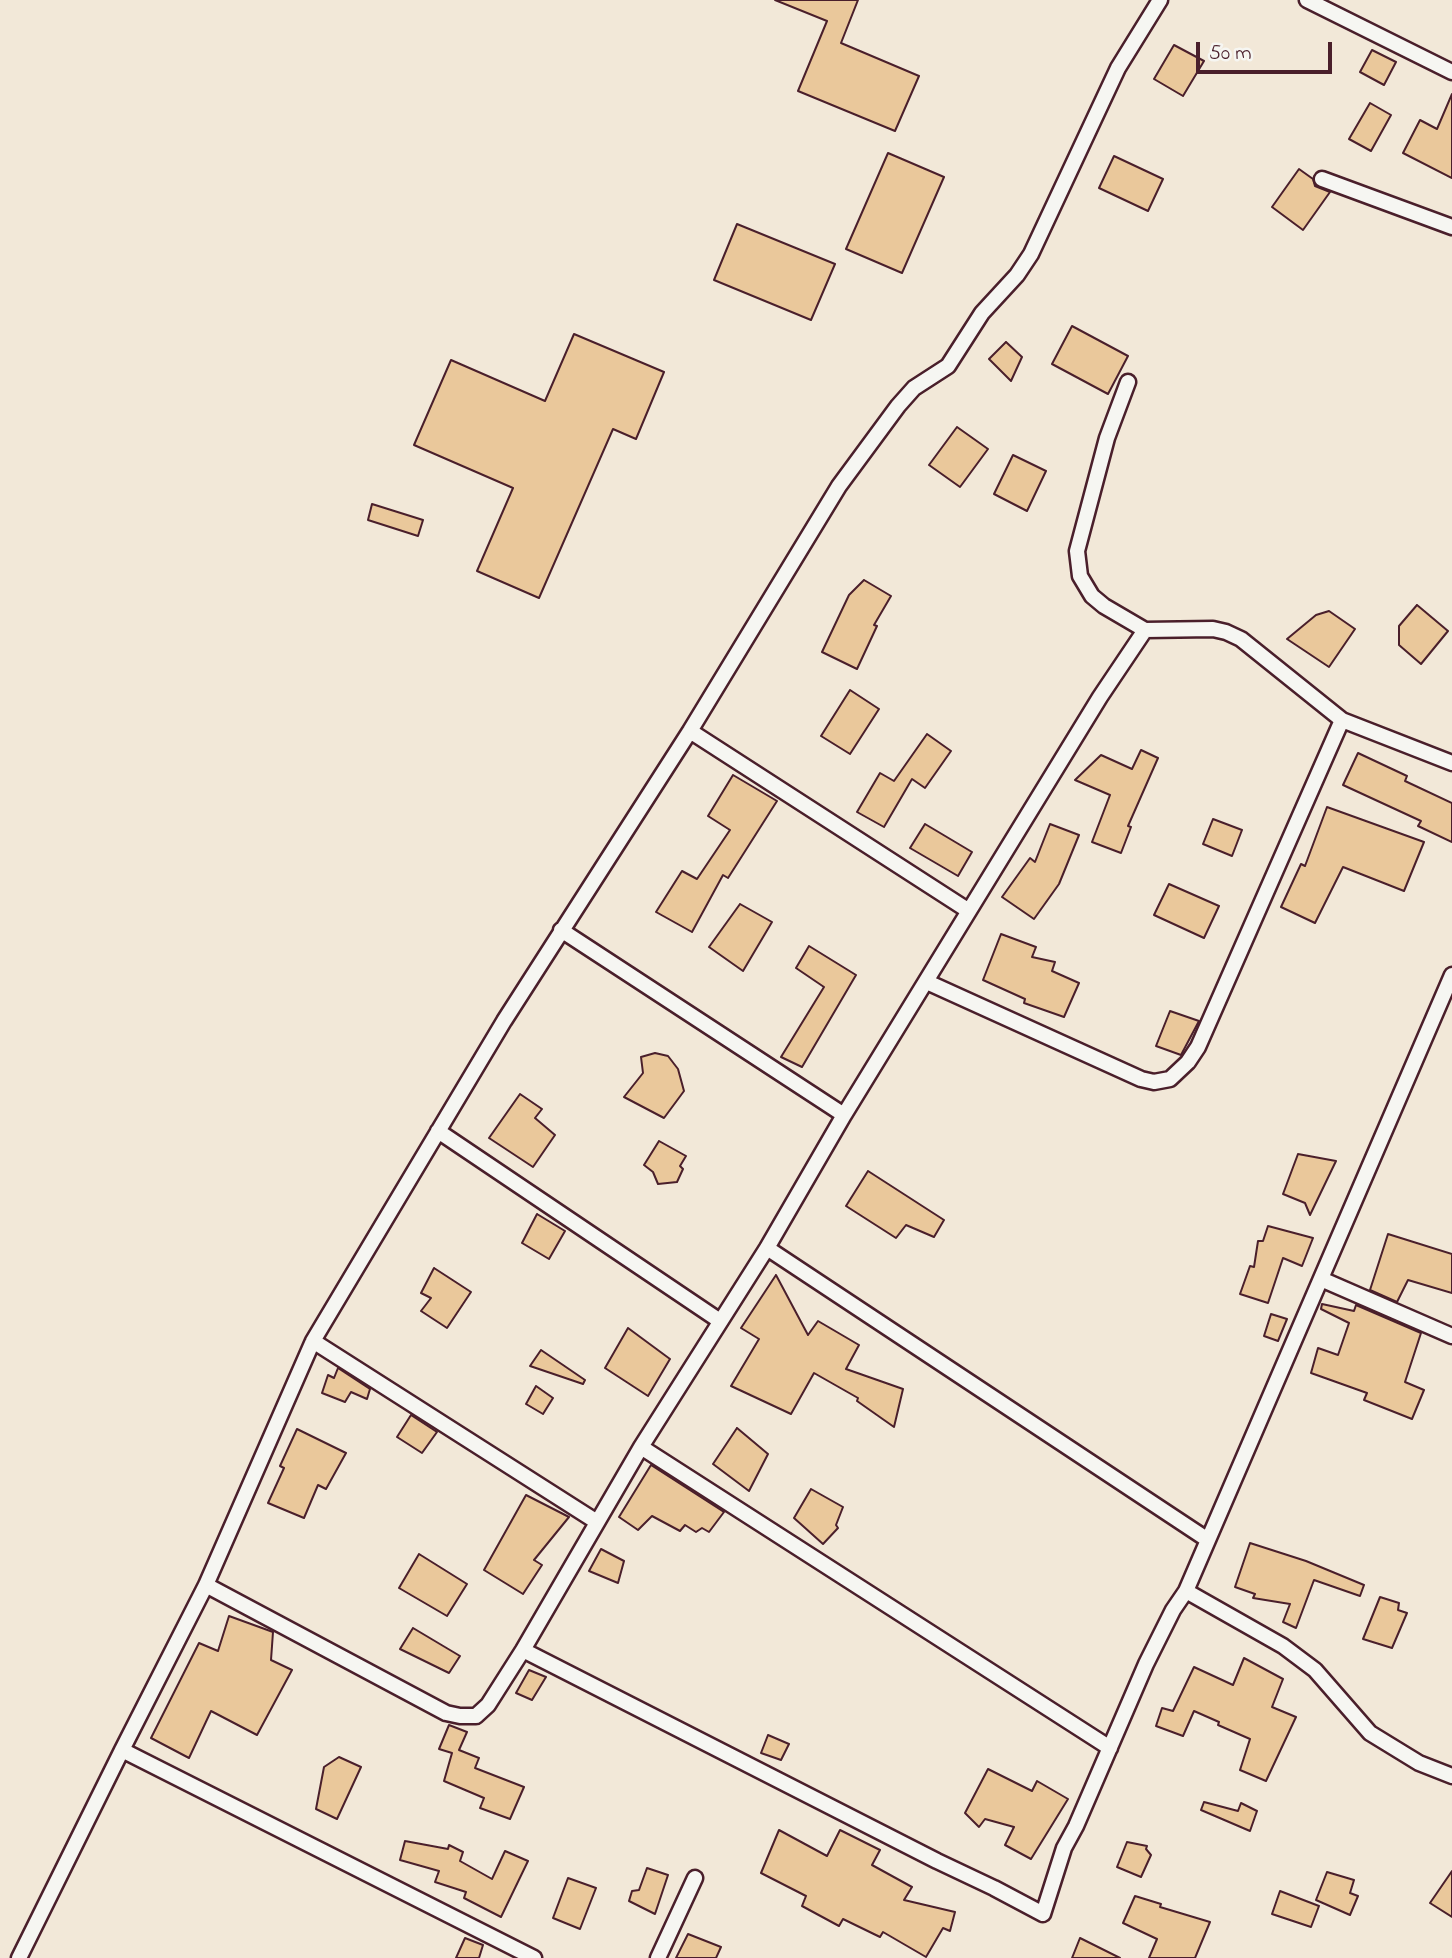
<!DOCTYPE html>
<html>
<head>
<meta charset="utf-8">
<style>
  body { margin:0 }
  #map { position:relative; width:1452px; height:1958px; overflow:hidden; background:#f2e8d8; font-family:"Indie Flower",sans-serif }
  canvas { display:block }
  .scale { position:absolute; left:1196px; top:42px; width:136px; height:32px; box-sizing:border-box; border:4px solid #4a1f2b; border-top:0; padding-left:9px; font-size:21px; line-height:24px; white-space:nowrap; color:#4a1f2b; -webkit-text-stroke:5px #f6f6f2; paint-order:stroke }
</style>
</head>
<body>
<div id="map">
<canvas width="1452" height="1958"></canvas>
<div class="scale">50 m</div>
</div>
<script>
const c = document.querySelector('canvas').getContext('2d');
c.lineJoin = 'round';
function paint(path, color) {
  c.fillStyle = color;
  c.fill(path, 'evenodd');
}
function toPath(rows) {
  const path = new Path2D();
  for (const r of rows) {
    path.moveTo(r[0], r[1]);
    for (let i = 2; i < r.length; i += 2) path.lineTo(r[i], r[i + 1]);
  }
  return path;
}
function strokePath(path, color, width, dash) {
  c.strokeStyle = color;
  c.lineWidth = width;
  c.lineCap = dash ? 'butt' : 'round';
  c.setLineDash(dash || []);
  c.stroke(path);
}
const building = toPath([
  [775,0,858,0,841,43,919,76,895,131,798,91,827,21,775,0],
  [1174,45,1204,61,1183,96,1154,79,1174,45],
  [1372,50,1396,62,1384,85,1360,72,1372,50],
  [1452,94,1452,178,1403,153,1420,120,1437,129,1452,94],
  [1370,103,1391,115,1371,151,1349,139,1370,103],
  [888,153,944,177,902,273,846,249,888,153],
  [1114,156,1163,179,1148,211,1099,188,1114,156],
  [1299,169,1313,179,1315,186,1330,192,1303,230,1272,207,1299,169],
  [737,224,835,264,811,320,714,280,737,224],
  [1072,326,1128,356,1108,394,1052,364,1072,326],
  [574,334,664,372,636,439,613,429,539,598,477,571,513,488,414,445,451,360,545,401,574,334],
  [1006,342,1022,357,1011,381,989,359,1006,342],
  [957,427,988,449,960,487,929,465,957,427],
  [1013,455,1046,471,1027,511,994,494,1013,455],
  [372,504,423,520,418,536,368,520,372,504],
  [864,580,891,596,874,625,877,626,857,669,822,652,849,595,864,580],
  [1417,605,1448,631,1421,664,1399,645,1399,626,1417,605],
  [1329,611,1355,629,1329,667,1287,639,1316,615,1329,611],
  [850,690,879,709,850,754,821,736,850,690],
  [927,734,951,751,925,788,912,779,884,827,857,812,880,773,894,781,927,734],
  [1141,750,1158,758,1128,826,1131,827,1121,853,1092,842,1110,795,1075,780,1101,755,1132,769,1141,750],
  [1358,753,1407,776,1405,781,1452,803,1452,842,1418,826,1421,821,1343,785,1358,753],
  [733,775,777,801,728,878,723,875,692,932,656,912,682,871,697,879,730,830,708,816,733,775],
  [1327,807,1424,842,1404,891,1343,867,1315,923,1281,907,1301,864,1305,866,1327,807],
  [1213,819,1242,830,1232,856,1203,844,1213,819],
  [925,824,972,852,958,876,910,848,925,824],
  [1050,824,1079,835,1059,884,1034,919,1002,897,1030,858,1035,862,1050,824],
  [1169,884,1219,906,1204,938,1154,915,1169,884],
  [740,904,772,922,743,971,709,947,740,904],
  [1001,934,1036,947,1032,957,1055,962,1052,971,1079,983,1064,1017,1024,1003,1025,999,983,980,1001,934],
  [809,946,856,975,802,1067,781,1057,824,987,796,968,809,946],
  [1170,1011,1199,1021,1181,1055,1156,1046,1170,1011],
  [655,1053,668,1056,678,1069,684,1091,664,1118,624,1097,643,1073,641,1057,655,1053],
  [520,1094,542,1109,535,1118,555,1135,533,1167,489,1138,520,1094],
  [659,1141,686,1156,680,1166,683,1169,677,1182,658,1184,653,1172,644,1165,659,1141],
  [1298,1154,1336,1161,1310,1215,1305,1203,1283,1194,1298,1154],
  [868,1171,944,1220,934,1237,906,1225,896,1238,846,1206,868,1171],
  [537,1214,565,1231,549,1259,522,1243,537,1214],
  [1268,1226,1313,1238,1302,1266,1283,1258,1268,1303,1240,1294,1250,1266,1254,1267,1258,1241,1263,1241,1268,1226],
  [1388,1234,1452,1254,1452,1293,1408,1280,1397,1302,1370,1290,1388,1234],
  [434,1268,471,1292,447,1328,421,1311,431,1298,421,1293,434,1268],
  [776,1275,808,1335,818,1321,859,1345,846,1369,903,1389,894,1427,857,1401,858,1398,814,1373,791,1414,731,1386,759,1339,741,1328,776,1275],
  [1322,1304,1354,1311,1356,1305,1421,1333,1405,1382,1424,1390,1412,1419,1364,1400,1367,1393,1311,1373,1318,1348,1338,1355,1349,1323,1321,1309,1322,1304],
  [1271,1314,1287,1319,1278,1341,1264,1336,1271,1314],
  [628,1328,670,1359,648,1396,605,1368,628,1328],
  [541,1350,585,1380,583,1384,530,1366,541,1350],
  [338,1368,370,1389,367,1399,351,1392,345,1402,322,1393,328,1375,334,1378,338,1368],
  [536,1386,553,1398,543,1414,526,1404,536,1386],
  [411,1415,437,1432,422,1453,397,1437,411,1415],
  [737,1428,768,1454,749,1491,713,1464,737,1428],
  [297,1429,346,1453,326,1489,318,1485,304,1518,268,1503,284,1468,280,1466,297,1429],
  [651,1465,724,1512,709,1532,702,1528,696,1532,685,1525,680,1531,652,1516,638,1530,619,1517,651,1465],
  [811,1489,843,1507,836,1525,838,1528,823,1544,794,1518,811,1489],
  [526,1495,569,1517,534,1560,542,1565,523,1594,484,1570,526,1495],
  [1250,1543,1306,1561,1364,1585,1360,1596,1314,1580,1296,1628,1283,1622,1290,1604,1253,1598,1255,1594,1235,1587,1250,1543],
  [601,1549,624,1561,618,1583,589,1571,601,1549],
  [419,1554,467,1584,447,1616,399,1588,419,1554],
  [1380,1597,1399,1603,1398,1610,1407,1613,1392,1648,1363,1639,1380,1597],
  [229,1616,273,1632,271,1660,292,1670,257,1735,211,1711,189,1758,151,1738,199,1643,218,1651,229,1616],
  [413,1628,460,1656,449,1673,400,1649,413,1628],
  [1244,1658,1283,1679,1272,1707,1296,1717,1266,1781,1240,1770,1250,1739,1218,1725,1219,1722,1194,1711,1183,1736,1156,1726,1162,1708,1173,1711,1194,1667,1233,1685,1244,1658],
  [529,1670,546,1677,532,1700,516,1693,529,1670],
  [449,1725,467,1732,459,1750,479,1758,475,1768,524,1787,510,1819,480,1808,484,1798,444,1781,452,1753,439,1749,449,1725],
  [768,1735,789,1744,781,1760,761,1753,768,1735],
  [339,1757,361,1767,337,1819,316,1809,324,1767,339,1757],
  [988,1769,1032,1791,1037,1781,1068,1799,1031,1859,1005,1845,1014,1827,985,1819,979,1827,965,1813,988,1769],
  [1204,1802,1238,1811,1241,1803,1257,1811,1250,1831,1201,1810,1204,1802],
  [779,1830,827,1856,840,1830,880,1850,872,1865,912,1887,904,1900,955,1912,950,1931,943,1928,926,1957,883,1932,880,1937,843,1919,839,1926,802,1906,806,1896,761,1873,779,1830],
  [405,1841,448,1849,449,1845,463,1852,460,1861,492,1879,505,1851,528,1861,501,1917,464,1898,466,1892,435,1882,439,1871,400,1860,405,1841],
  [1127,1842,1147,1846,1146,1849,1151,1855,1141,1877,1117,1867,1127,1842],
  [647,1868,668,1875,655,1914,629,1901,632,1891,639,1890,647,1868],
  [1452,1871,1452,1917,1430,1903,1452,1871],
  [1327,1872,1354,1880,1350,1893,1358,1896,1350,1915,1316,1900,1327,1872],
  [568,1878,596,1888,580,1929,553,1918,568,1878],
  [1280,1891,1319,1906,1311,1927,1272,1914,1280,1891],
  [1135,1896,1161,1904,1160,1907,1210,1922,1195,1958,1149,1958,1157,1939,1123,1923,1135,1896],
  [688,1934,721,1947,716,1958,676,1958,688,1934],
  [465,1938,483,1945,479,1958,456,1958,465,1938],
  [1080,1938,1120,1958,1072,1958,1080,1938]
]);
paint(building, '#eac89b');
strokePath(building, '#4a1f2b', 2);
const minor = toPath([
  [1307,0,1452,72],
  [1322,179,1452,227],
  [1128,382,1107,438,1077,551,1080,576,1092,596,1104,606,1145,630,1213,629,1226,632,1241,639,1342,720,1452,763],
  [690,731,969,911],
  [561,930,844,1115],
  [927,982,1141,1079,1154,1082,1170,1079,1188,1062,1198,1047,1342,720],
  [438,1131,720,1321],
  [767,1248,1208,1540],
  [1321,1279,1452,1336],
  [313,1341,597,1522],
  [641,1447,1110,1748],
  [206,1585,446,1713,460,1716,476,1716,488,1705,523,1650,641,1447,767,1248,844,1115,1100,697,1145,630],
  [1186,1591,1283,1646,1315,1670,1370,1733,1419,1763,1452,1776],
  [523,1650,937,1861,994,1888,1043,1914,1064,1848,1076,1826,1146,1664,1173,1610,1186,1591,1452,975],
  [122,1750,534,1958],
  [19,1958,122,1750,206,1585,313,1341,504,1021,690,731,839,486,898,406,914,388,948,366,982,313,1017,275,1031,254,1118,68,1160,0],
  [658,1958,695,1878]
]);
strokePath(minor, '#4a1f2b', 19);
strokePath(minor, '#f6f6f2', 14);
</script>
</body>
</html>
